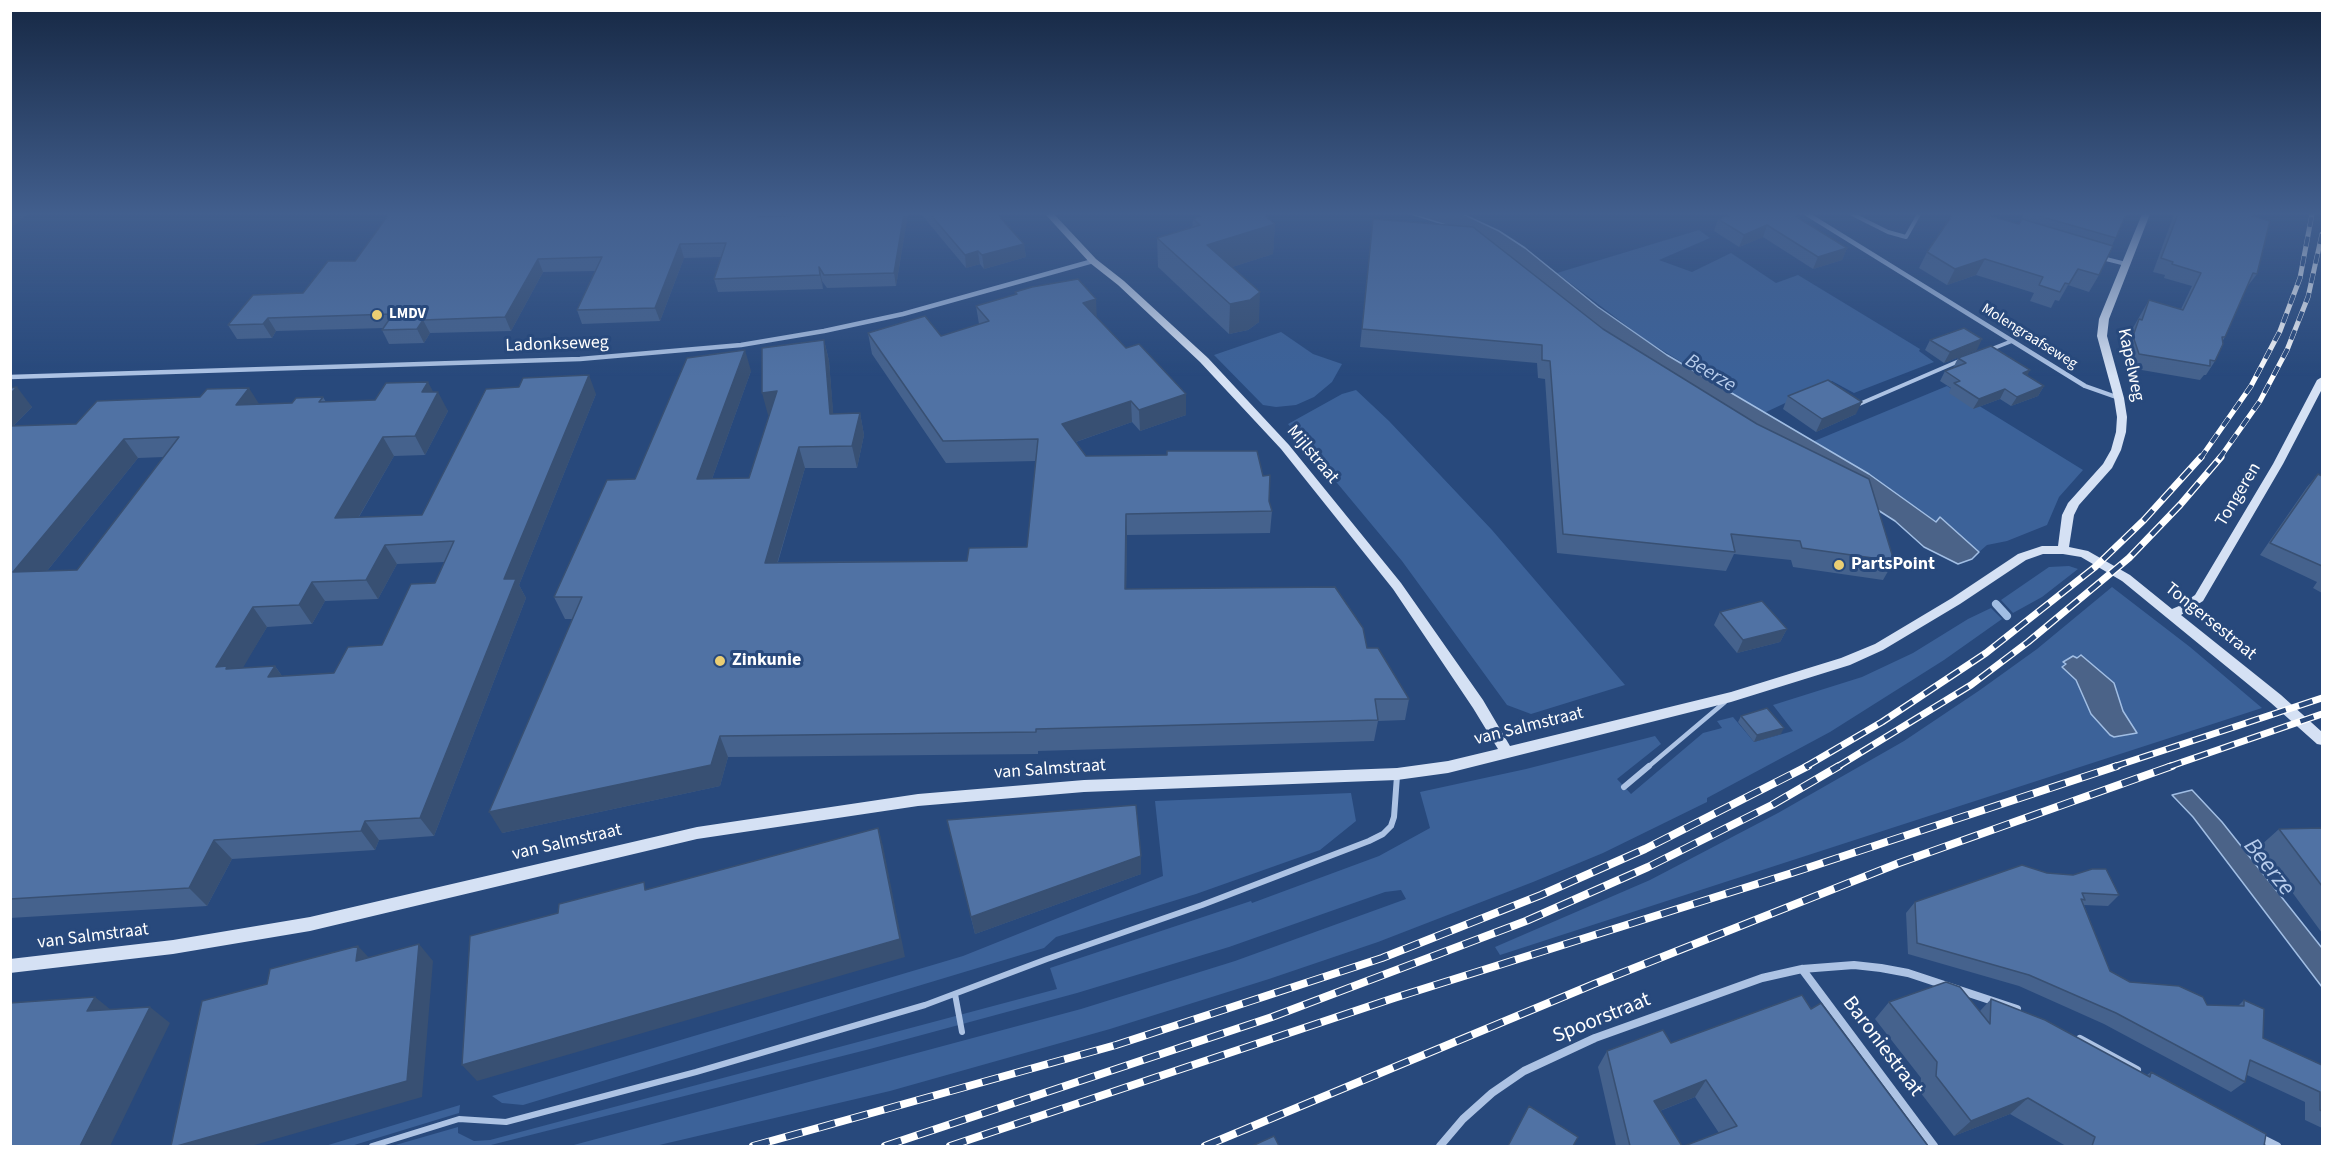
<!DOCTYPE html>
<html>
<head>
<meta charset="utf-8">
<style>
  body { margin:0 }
  #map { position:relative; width:2333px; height:1157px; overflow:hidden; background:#28497c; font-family:"Source Sans 3",sans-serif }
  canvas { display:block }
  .frame { position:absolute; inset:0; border:12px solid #fff; pointer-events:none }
</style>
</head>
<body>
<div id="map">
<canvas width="2333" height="1157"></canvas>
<div class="frame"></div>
</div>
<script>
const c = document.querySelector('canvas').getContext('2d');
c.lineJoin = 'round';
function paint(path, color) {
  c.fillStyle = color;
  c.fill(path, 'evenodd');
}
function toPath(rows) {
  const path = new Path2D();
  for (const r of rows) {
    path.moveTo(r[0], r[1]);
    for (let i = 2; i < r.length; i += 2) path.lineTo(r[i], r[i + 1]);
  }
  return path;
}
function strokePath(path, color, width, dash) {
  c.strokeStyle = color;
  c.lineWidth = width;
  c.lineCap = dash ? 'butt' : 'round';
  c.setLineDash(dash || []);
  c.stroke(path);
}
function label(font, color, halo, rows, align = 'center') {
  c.font = font + ' "Source Sans 3",sans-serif';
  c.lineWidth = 6;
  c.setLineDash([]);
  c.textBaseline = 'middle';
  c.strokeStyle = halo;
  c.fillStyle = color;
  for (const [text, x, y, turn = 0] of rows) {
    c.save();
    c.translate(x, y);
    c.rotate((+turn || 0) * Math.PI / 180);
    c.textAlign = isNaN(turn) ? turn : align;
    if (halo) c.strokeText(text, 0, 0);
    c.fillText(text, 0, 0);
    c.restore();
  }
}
paint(toPath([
  [1699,230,1710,238,1659,260,1692,272,1731,253,1776,283,1798,275,1920,349,1919,351,1934,362,1854,393,1832,381,1764,413,1644,339,1557,273],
  [1281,332,1313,354,1342,364,1332,382,1314,397,1296,405,1276,407,1263,405,1214,355],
  [1947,386,2083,470,2059,497,2047,525,2007,541,1987,545,1979,552,1940,517,1936,522,1869,474,1812,442],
  [1356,390,1389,421,1492,530,1625,685,1531,714,1507,705,1402,561,1288,424,1342,394],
  [2069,566,2078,569,2042,597,2013,613,2001,600,2049,567],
  [2112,587,2190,647,2262,708,1500,955,1495,947,1650,880,1778,813,1904,741,1980,690,2037,649],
  [1991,608,2002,619,1944,660,1830,732,1707,798,1707,802,1603,853,1533,882,1378,942,1269,979,1110,1029,890,1091,655,1146,570,1146,1081,1009,1235,961,1406,899,1401,890,1385,892,1229,947,1077,993,870,1049,487,1146,392,1146,458,1127,458,1133,474,1141,490,1140,1057,989,1050,968,1251,901,1252,903,1379,856,1430,828,1420,792,1526,769,1655,736,1661,744,1617,779,1631,794,1703,733,1722,728,1717,721,1733,717,1754,742,1793,731,1773,705,1862,677,1913,653,1968,619],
  [1351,793,1356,821,1320,850,1196,894,1056,937,1044,948,523,1105,502,1103,492,1096,963,956,1163,876,1155,801],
  [460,1105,459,1113,351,1146,325,1146]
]), '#3c6299');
const water = toPath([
  [1411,214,1463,214,1499,231,1525,248,1598,307,1667,355,1869,474,1936,522,1940,517,1979,552,1972,559,1958,564,1924,547,1895,521,1845,489,1751,436,1465,231,1411,214],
  [2081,655,2114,683,2123,711,2137,733,2114,737,2110,735,2091,714,2076,680,2062,667,2066,664,2063,662,2073,656,2077,658,2081,655],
  [2192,790,2222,822,2322,948,2322,987,2193,817,2172,795,2192,790]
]);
paint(water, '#4b6388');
strokePath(water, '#a1bee4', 1.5);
strokePath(toPath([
  [1996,604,2007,616]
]), '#a1bee4', 8);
strokePath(toPath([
  [1852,214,1888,232,1906,237,1919,214],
  [2102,258,2126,264],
  [1989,350,2012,341],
  [1857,405,1959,361]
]), '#adc3e4', 4);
strokePath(toPath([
  [1648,767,1725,702]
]), '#adc3e4', 4.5);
strokePath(toPath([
  [1624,787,1649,766],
  [955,994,962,1032],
  [372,1146,459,1119,506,1122,696,1072,925,1005,1047,959,1202,905,1369,841,1383,834,1391,826,1394,817,1397,776]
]), '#adc3e4', 6);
strokePath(toPath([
  [1807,214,2085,386,2119,398],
  [10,377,580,359,741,345,824,331,903,314,1093,261]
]), '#adc3e4', 4.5);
strokePath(toPath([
  [1802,969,1934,1146],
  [2080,1039,2137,1070],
  [2259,1137,2277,1146],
  [1440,1146,1463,1119,1492,1093,1524,1071,1595,1038,1762,978,1802,969,1854,965,1881,968,1908,973,2017,1009]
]), '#adc3e4', 8);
paint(toPath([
  [1045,214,1054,214,1096,259,1124,281,1208,358,1289,445,1401,583,1483,700,1510,746,1731,692,1841,658,1875,644,1952,598,2018,554,2042,546,2058,546,2062,515,2068,503,2103,464,2111,450,2116,432,2117,417,2114,398,2097,336,2099,319,2142,214,2150,214,2109,319,2107,336,2124,398,2127,417,2126,432,2121,450,2112,468,2079,505,2074,515,2069,547,2088,551,2130,575,2172,609,2179,606,2195,595,2273,464,2317,380,2322,377,2322,389,2283,464,2203,601,2181,615,2281,695,2322,732,2322,745,2317,744,2271,703,2122,581,2081,557,2063,554,2043,554,2026,560,1960,604,1883,650,1850,665,1731,702,1448,773,1397,780,1084,792,918,806,697,839,310,931,173,954,10,973,10,959,173,940,310,917,697,827,918,794,1084,780,1397,768,1448,761,1498,749,1473,708,1393,589,1281,449,1200,362,1118,285,1090,263,1045,214]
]), '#d5e1f4');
const railFar2 = toPath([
  [2200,459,2251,386,2280,331,2300,278,2312,214],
  [2219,459,2260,401,2287,350,2308,297,2322,234]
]);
const railFar1 = toPath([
  [1805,767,1882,722,1986,653,2095,567,2144,520,2201,457],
  [1837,767,1971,685,2028,642,2129,558,2180,505,2221,457],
  [2113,767,2322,698],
  [2168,767,2322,714]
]);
const rail = toPath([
  [753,1146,1116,1045,1382,958,1541,895,1645,849,1808,766],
  [885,1146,1272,1017,1526,921,1648,867,1772,805,1839,766],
  [950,1146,1394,998,1792,873,2117,766],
  [1205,1146,1594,984,1899,863,2172,766]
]);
strokePath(railFar2, '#fff', 5);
strokePath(railFar1, '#fff', 7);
strokePath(rail, '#fff', 8);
strokePath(railFar2, '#28497c', 4, [10]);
strokePath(railFar1, '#28497c', 4.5, [14]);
strokePath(rail, '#28497c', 6, [17]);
paint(toPath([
  [389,214,781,214,779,216,908,214,896,286,827,288,822,281,823,289,718,292,714,279,721,257,684,258,660,321,582,324,577,310,595,271,543,272,511,331,430,333,424,343,389,344,382,330,384,328,276,331,272,338,237,339,228,325,303,293,355,261],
  [921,214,997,214,1024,244,1026,257,984,269,980,264,966,268],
  [1198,214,1263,214,1275,224,1273,254,1232,267,1259,322,1248,330,1229,334,1158,267,1157,238,1192,228,1193,219,1201,216],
  [1736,214,1847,248,1842,260,1813,269,1763,237,1739,247,1714,231,1718,219],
  [2024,214,2126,214,2099,275,2089,292,2068,285,2059,301,2055,300,2051,308,2030,301,2034,293,1976,275,1947,285,1919,268,1927,252,2019,224],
  [2174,214,2245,214,2257,274,2247,287,2225,337,2222,342,2215,361,2206,375,2204,375,2200,380,2130,368,2124,350,2130,333,2149,300,2181,309,2192,286,2164,278,2165,275,2153,272],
  [1373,219,1894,561,1883,580,1793,567,1791,560,1734,554,1726,571,1557,553,1545,379,1538,378,1537,363,1360,347],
  [1015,292,1097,318,1126,348,1186,394,1186,415,1140,431,1132,422,1076,442,1086,456,1269,501,1272,511,1270,533,1127,535,1126,589,1367,648,1409,699,1405,720,1378,721,1374,741,1038,751,1038,754,728,757,720,786,502,833,572,619,565,619,554,597,635,479,751,371,712,479,749,478,770,415,768,415,824,340,829,361,833,414,860,413,864,435,857,468,805,468,778,562,967,561,1027,547,1036,461,946,463,872,354,868,333,941,336,979,324,976,306,1016,295],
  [1930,340,1977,350,1944,363,1925,350],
  [1958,358,2027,376,2044,386,2038,396,2011,406,2000,399,1973,409,1949,393,1951,388,1940,381,1945,371,1953,368],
  [10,388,32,407,13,426,76,424,259,404,292,403,323,397,326,402,375,400,433,392,448,411,425,455,394,456,359,517,422,515,596,394,519,585,526,598,434,836,379,840,375,850,232,859,207,906,10,918],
  [164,457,77,570,47,571,138,458],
  [445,562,435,583,382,645,334,673,282,676,275,666,242,668,267,627,312,624,325,601,378,599,397,564],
  [1788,396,1856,414,1816,432,1783,409],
  [2318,474,2322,476,2322,593,2313,588,2317,582,2260,555,2307,487],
  [1720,612,1787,629,1780,642,1737,653,1714,625],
  [1741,716,1781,734,1754,742,1738,722],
  [947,820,1141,874,975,934],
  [2322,828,2322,933,2259,847,2279,829],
  [2022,865,2119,895,2108,906,2084,905,2110,971,2130,982,2207,1005,2238,1006,2244,1000,2263,1038,2322,1071,2322,1128,2305,1120,2305,1102,2247,1075,2245,1082,2231,1092,2104,1024,2019,986,1908,954,1906,913,1915,902],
  [1991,999,2147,1075,2151,1072,2264,1146,2066,1146,2010,1114,1954,1136,1920,1092,1921,1078,1875,1019,1889,1002,1980,1011],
  [1811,1009,1928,1146,1719,1133,1695,1097,1660,1111,1682,1146,1616,1146,1598,1067,1607,1051,1671,1043]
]), '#45628d');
paint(toPath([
  [10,214,28,214,10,229],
  [761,214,781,214,761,230,758,217],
  [904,214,908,214,896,286,894,273],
  [1275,224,1273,254,1207,275,1207,245],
  [1767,225,1763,237,1739,247,1744,235],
  [680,244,684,258,660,321,655,308],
  [1024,244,1026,257,984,269,982,255],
  [1847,248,1842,260,1813,269,1818,257],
  [978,251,980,264,966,268,965,255],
  [538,259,543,272,511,331,505,317],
  [1985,259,1976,275,1947,285,1955,269],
  [819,267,822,281,823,289,820,275],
  [1260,292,1259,322,1248,330,1229,334,1230,304],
  [1096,299,1097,320,1083,303],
  [268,318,276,331,272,338,263,324],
  [423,320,430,333,424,343,417,329],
  [1982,339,1977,350,1944,363,1950,352],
  [824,340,829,361,835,435,830,414],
  [745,350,751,371,704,501,697,479],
  [2030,370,2025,380,2023,373],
  [589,375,596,394,519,585,526,598,434,836,420,818,504,579],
  [428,382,436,397,438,392,448,411,425,455,415,436,422,392],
  [2044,386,2038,396,2011,406,2017,397],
  [17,387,32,407,10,429,10,394],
  [249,388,261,407,236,405],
  [2005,389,2000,399,1973,409,1979,399],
  [777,391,783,413,768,415,762,393],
  [1186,394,1186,415,1140,431,1139,410],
  [1131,401,1132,422,1064,446,1062,424],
  [1862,402,1856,414,1816,432,1822,419],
  [860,413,864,435,857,468,852,446],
  [383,437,394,456,347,537,335,518],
  [124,439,138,458,30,592,13,572],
  [799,447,805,468,771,584,765,563],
  [1126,514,1127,535,1126,611,1125,589],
  [385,545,397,564,378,599,366,580],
  [312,582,325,601,312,624,299,605],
  [253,607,267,627,237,678,216,667],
  [1787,629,1780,642,1737,653,1743,640],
  [275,666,289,686,268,677],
  [1784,728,1781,734,1754,742,1757,735],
  [720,736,728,757,720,786,502,833,489,812],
  [365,821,379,840,375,850,361,831],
  [878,828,883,846,905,957,477,1081,462,1065],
  [214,840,232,859,207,906,189,888],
  [1141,856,1141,874,975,934,971,917],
  [419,944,433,961,422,1097,251,1146,177,1146],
  [358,946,374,963,356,961],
  [95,997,116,1014,87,1011],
  [150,1007,170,1023,110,1146,80,1146],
  [1706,1080,1695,1097,1644,1117,1654,1101],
  [2028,1098,2010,1114,1954,1136,1971,1121]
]), '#385073');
const building = toPath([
  [389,214,761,214,758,217,838,214,904,214,894,273,824,275,819,267,820,275,714,279,726,243,680,244,655,308,577,310,602,257,538,259,505,317,423,320,417,329,382,330,393,314,268,318,263,324,228,325,253,295,303,293,328,261,355,261,389,214],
  [930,214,997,214,1024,244,982,255,978,251,965,255,930,214],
  [1208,214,1263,214,1275,224,1207,245,1260,292,1250,300,1230,304,1157,238,1200,225,1193,219,1208,214],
  [1736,214,1792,214,1847,248,1818,257,1767,225,1744,235,1718,219,1736,214],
  [1953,214,1983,214,2019,224,2022,219,2113,246,2099,275,2078,269,2069,284,2065,283,2060,292,2039,285,2043,277,1985,259,1955,269,1927,252,1953,214],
  [2032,214,2126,214,2116,238,2032,214],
  [2178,214,2245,214,2270,221,2257,274,2253,273,2225,337,2222,337,2223,344,2215,361,2210,360,2210,366,2139,354,2133,336,2139,319,2142,320,2149,300,2183,310,2201,273,2172,264,2173,262,2161,258,2178,214],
  [1373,219,1473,227,1603,329,1757,424,1869,479,1894,561,1802,548,1800,541,1731,534,1735,552,1563,534,1550,361,1542,360,1542,345,1362,329,1373,219],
  [1078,279,1096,299,1083,303,1126,348,1139,344,1186,394,1139,410,1131,401,1062,424,1086,456,1167,455,1167,451,1257,451,1263,476,1270,475,1269,501,1272,511,1126,514,1125,589,1335,587,1363,628,1367,648,1378,648,1409,699,1375,699,1378,720,1036,729,1036,732,720,736,711,765,489,812,582,597,554,597,607,480,635,479,687,358,745,350,697,479,749,478,777,391,762,393,762,348,824,340,830,414,860,413,852,446,799,447,765,563,967,561,969,548,1027,547,1038,439,943,441,868,333,925,316,941,336,989,321,976,306,1017,294,1015,292,1032,287,1078,279],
  [1964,328,1982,339,1950,352,1930,340,1964,328],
  [1991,346,2030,370,2023,373,2044,386,2017,397,2005,389,1979,399,1954,383,1960,381,1945,371,1966,363,1958,358,1991,346],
  [589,375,504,579,516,579,420,818,365,821,361,831,214,840,189,888,10,899,10,426,76,424,97,401,200,397,207,389,249,388,236,405,292,403,296,398,323,397,319,402,375,400,386,383,428,382,422,392,438,392,415,436,383,437,335,518,422,515,486,389,519,387,523,378,589,375],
  [179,437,77,570,13,572,124,439,179,437],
  [454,541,435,583,411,584,382,645,348,647,334,673,268,677,275,666,226,669,227,666,216,667,253,607,299,605,312,582,366,580,385,545,454,541],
  [1828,380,1862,402,1822,419,1788,396,1828,380],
  [17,387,10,394,10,388,17,387],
  [2318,474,2322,476,2322,566,2270,543,2318,474],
  [1762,601,1787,629,1743,640,1720,612,1762,601],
  [1767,708,1784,728,1757,735,1741,716,1767,708],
  [1136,805,1141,856,971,917,947,820,1136,805],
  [878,828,900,939,462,1065,470,936,558,913,559,904,644,882,645,890,878,828],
  [2322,828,2322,886,2279,829,2322,828],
  [2022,865,2047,873,2073,875,2092,869,2106,869,2119,895,2082,893,2085,900,2081,899,2110,971,2130,982,2179,986,2203,997,2207,1005,2244,1006,2244,1000,2264,1009,2263,1038,2322,1065,2322,1111,2320,1110,2320,1092,2250,1060,2245,1082,2116,1013,2029,975,1917,943,1915,902,2022,865],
  [419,944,407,1081,177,1146,171,1146,202,1001,267,984,270,969,358,946,356,961,419,944],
  [1946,982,1960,987,1990,1024,1991,999,2045,1020,2150,1077,2151,1072,2266,1134,2264,1146,2092,1146,2095,1137,2028,1098,1971,1121,1936,1076,1937,1062,1889,1002,1946,982],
  [1802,995,1811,1009,1821,1003,1928,1146,1684,1146,1737,1126,1706,1080,1654,1101,1682,1146,1630,1146,1607,1051,1663,1030,1671,1043,1802,995],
  [95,997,87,1011,150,1007,80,1146,10,1146,10,1003,95,997],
  [1529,1106,1578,1137,1573,1146,1508,1146,1529,1106],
  [1274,1136,1279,1146,1252,1146,1274,1136]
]);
paint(building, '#5072a4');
strokePath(building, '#385073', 1.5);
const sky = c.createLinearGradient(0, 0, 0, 376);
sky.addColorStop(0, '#162844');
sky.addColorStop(0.57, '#425f8e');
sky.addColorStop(1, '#425f8e00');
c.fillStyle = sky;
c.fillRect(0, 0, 2333, 376);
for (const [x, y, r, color] of [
  [377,315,6,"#ebce73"],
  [1839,565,6,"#ebce73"],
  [720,661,6,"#ebce73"]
]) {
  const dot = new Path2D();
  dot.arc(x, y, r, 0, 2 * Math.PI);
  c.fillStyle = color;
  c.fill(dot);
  strokePath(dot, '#28497c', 2);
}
label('bold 15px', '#fff', '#28497c', [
  ["LMDV",389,315]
], 'left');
label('15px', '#fff', '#28497c', [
  ["Molengraafseweg",2029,337,32]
]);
label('18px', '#fff', '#28497c', [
  ["Ladonkseweg",557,345,-2],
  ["Kapelweg",2130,365,78],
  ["Mijlstraat",1312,455,50],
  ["Tongeren",2239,495,-59],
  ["Tongersestraat",2210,622,39],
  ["van Salmstraat",1529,727,-14],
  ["van Salmstraat",1050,770,-4],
  ["van Salmstraat",567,843,-13],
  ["van Salmstraat",93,937,-7]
]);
label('bold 18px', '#fff', '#28497c', [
  ["PartsPoint",1851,565],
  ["Zinkunie",732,661]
], 'left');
label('italic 20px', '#b8cdec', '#28497c', [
  ["Beerze",1710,374,31]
]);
label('21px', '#fff', '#28497c', [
  ["Spoorstraat",1602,1019,-22],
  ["Baroniestraat",1882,1047,53]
]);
label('italic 24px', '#b8cdec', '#28497c', [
  ["Beerze",2268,868,51]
]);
</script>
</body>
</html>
